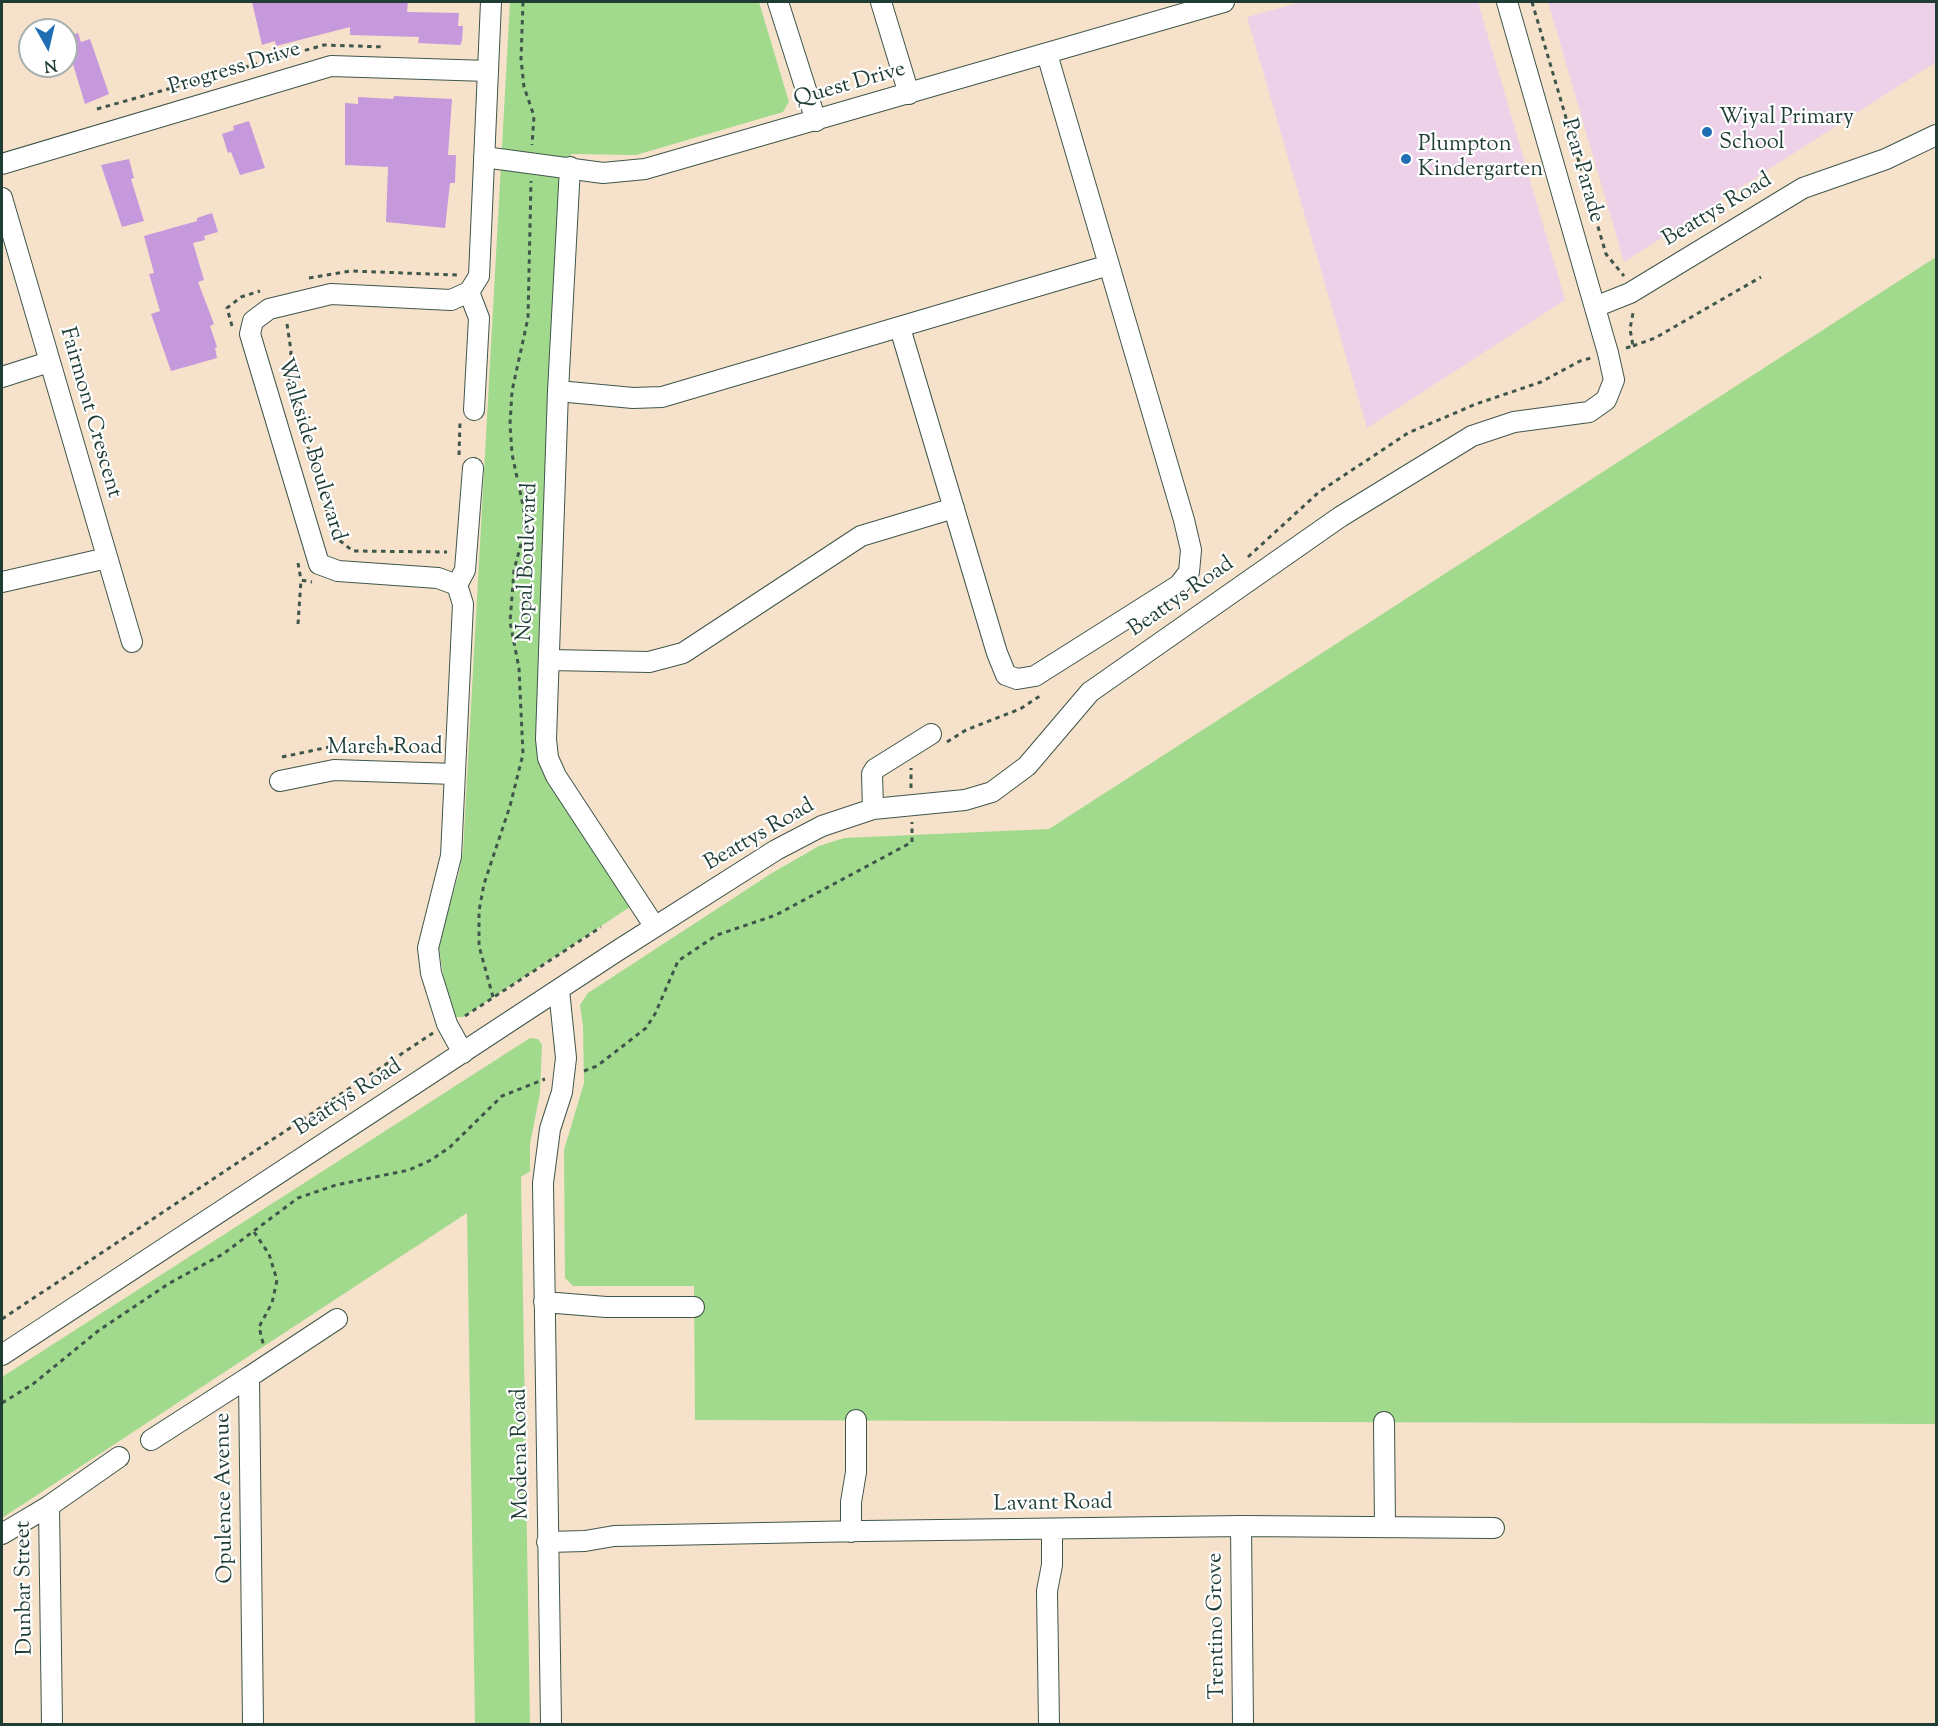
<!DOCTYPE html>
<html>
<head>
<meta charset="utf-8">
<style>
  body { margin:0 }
  #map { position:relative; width:1938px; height:1726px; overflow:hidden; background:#f6e2ca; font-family:"Sorts Mill Goudy",serif }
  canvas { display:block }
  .frame { position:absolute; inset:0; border:3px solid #1f3d34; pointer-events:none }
  .north { position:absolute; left:18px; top:18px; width:60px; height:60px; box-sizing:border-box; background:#fff; border:2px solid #a5b1ae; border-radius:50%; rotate:172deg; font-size:16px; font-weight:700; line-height:24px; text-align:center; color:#1f3d34 }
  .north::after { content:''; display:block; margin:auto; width:21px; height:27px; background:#1f6fb2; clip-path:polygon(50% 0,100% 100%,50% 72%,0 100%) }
</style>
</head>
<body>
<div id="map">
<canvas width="1938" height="1726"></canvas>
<div class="frame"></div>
<div class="north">N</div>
</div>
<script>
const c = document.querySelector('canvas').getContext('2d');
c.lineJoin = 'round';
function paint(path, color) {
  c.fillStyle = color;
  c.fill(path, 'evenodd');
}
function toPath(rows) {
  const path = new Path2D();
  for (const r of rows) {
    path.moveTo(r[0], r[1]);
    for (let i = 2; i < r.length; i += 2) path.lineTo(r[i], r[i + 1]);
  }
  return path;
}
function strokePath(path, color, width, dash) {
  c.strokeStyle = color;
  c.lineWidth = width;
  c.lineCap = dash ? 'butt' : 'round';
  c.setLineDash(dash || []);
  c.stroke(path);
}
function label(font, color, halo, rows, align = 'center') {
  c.font = font + ' "Sorts Mill Goudy",serif';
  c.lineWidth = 4.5;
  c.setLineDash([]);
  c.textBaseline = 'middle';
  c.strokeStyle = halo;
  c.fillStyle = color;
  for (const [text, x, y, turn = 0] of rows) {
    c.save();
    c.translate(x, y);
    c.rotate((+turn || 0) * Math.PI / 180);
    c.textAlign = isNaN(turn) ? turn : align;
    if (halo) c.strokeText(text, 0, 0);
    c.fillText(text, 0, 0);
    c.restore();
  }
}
paint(toPath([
  [1302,2,1478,2,1565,300,1367,428,1247,17],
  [1548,2,1936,2,1936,62,1624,262]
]), '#edd1e9');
paint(toPath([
  [510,2,759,2,789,102,783,112,636,155,571,154,546,739,639,901,463,1017,456,1017,444,980,439,949,442,929,459,873,463,851],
  [1936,257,1936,1424,695,1420,694,1286,573,1286,565,1278,564,1150,584,1083,583,1026,580,1005,588,993,772,873,819,846,844,838,1049,829],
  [530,1038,538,1039,542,1045,540,1093,530,1144,530,1171,521,1177,530,1724,475,1724,467,1213,2,1518,2,1377]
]), '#a1da8d');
paint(toPath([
  [252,2,408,2,407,12,459,13,458,26,463,26,462,41,460,45,418,43,419,37,350,35,350,27,276,46,275,41,262,45],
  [78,33,81,42,90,39,109,94,85,104,66,41,66,36],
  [394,96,452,99,448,155,456,155,455,183,450,183,445,228,386,222,388,167,345,165,345,103,358,104,358,97,393,99],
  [249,121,265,168,240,175,231,152,228,153,222,134,234,130,233,126],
  [129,159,134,178,131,179,144,221,122,227,101,165],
  [212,213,218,232,204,236,205,240,193,243,204,280,198,282,214,324,210,326,217,347,215,348,217,358,171,371,151,314,160,311,149,274,154,273,144,236,197,221,197,218]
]), '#c698dc');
const minor = toPath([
  [778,2,816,121],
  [881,2,909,94],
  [484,157,603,173,645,169,1224,2],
  [2,164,331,66,488,71],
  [570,167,558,391,546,739,548,758,556,776,655,927],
  [2,198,132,642],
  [469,292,479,318,474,410],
  [1595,307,1630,293,1803,188,1886,159,1936,135],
  [900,328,997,653,1006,675,1017,679,1035,676,1179,585,1189,572,1191,550,1184,520,1047,54],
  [2,377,49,362],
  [558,391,633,398,662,397,1109,265],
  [2,582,107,558],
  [457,585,465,570,473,468],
  [550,660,649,662,683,653,861,536,954,508],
  [280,781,334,770,455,774],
  [873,809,872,774,875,769,931,734],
  [463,1053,447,1024,431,973,428,948,451,856,463,604,457,585,438,578,338,571,319,564,250,334,253,321,269,309,331,294,451,300,469,292,479,276,491,2],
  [544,1302,606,1307,694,1307],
  [2,1355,617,951,776,850,822,826,873,809,965,800,992,792,1027,766,1090,692,1340,517,1472,436,1514,422,1589,412,1606,400,1614,380,1608,353,1507,2],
  [1384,1422,1385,1527],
  [151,1440,249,1377],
  [49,1506,119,1457],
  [1241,1526,1243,1724],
  [851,1532,851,1502,856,1472,856,1420],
  [2,1534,49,1506,52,1724],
  [547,1542,585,1541,614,1536,864,1531,1241,1526,1494,1528],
  [253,1724,249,1377,337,1319],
  [551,1724,543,1183,550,1129,562,1092,566,1058,559,990],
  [1049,1724,1047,1591,1052,1565,1052,1529]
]);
strokePath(minor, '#3f564a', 22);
strokePath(toPath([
  [523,2,521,59,524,87,534,116,532,145],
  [1532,2,1606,254,1624,276],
  [97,109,324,45,385,47],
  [309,278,351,271,457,275],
  [287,324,291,351,289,384,331,525],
  [232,326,227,308,241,297,260,291],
  [1633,346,1655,338,1761,277],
  [1626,348,1633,346,1630,329,1633,313],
  [459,455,460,422],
  [330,526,334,536,353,551,447,552],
  [1248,557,1319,492,1408,433,1476,404,1541,382,1580,361,1591,358],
  [298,563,301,580],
  [298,624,301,580,312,582],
  [947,742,966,730,1020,709,1043,694],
  [282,757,334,746,438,751],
  [911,788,911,768],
  [493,997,479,946,479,911,484,884,510,806,523,754,519,668,510,622,514,570,524,533,524,510,512,454,510,424,512,391,528,318,531,181],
  [465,1016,601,927],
  [584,1071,597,1066,646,1028,655,1014,678,961,717,935,776,915,912,842,912,822],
  [254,1232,269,1254,277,1280,272,1303,259,1327,264,1347],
  [2,1319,433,1033],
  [2,1403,33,1384,98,1331,168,1284,223,1254,298,1198,336,1185,409,1170,431,1160,450,1147,502,1096,545,1079]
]), '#3f564a', 3, [4.5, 4.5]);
strokePath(minor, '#fff', 20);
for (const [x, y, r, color] of [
  [1707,132,6,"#1f6fb2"],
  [1406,159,6,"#1f6fb2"]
]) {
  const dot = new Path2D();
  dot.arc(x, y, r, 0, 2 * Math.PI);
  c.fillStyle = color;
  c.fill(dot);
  strokePath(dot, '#fff', 2);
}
label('22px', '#1f3d34', '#fff', [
  ["Progress Drive",235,70,-17],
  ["Quest Drive",850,86,-16],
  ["Pear Parade",1581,171,74],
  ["Beattys Road",1718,211,-31],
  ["Fairmont Crescent",89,413,74],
  ["Walkside Boulevard",310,450,73],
  ["Nopal Boulevard",529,562,-88],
  ["Beattys Road",1182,598,-35],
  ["March Road",385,749],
  ["Beattys Road",760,836,-30],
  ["Beattys Road",349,1099,-33],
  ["Modena Road",522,1454,-91],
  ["Opulence Avenue",226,1498,-91],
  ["Lavant Road",1053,1505,-1],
  ["Dunbar Street",26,1588,-91],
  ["Trentino Grove",1218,1626,-91]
]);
label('22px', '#1f3d34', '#fff', [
  ["Wiyal Primary",1719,119],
  ["School",1719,144],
  ["Plumpton",1418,146],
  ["Kindergarten",1418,171]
], 'left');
</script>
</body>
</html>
